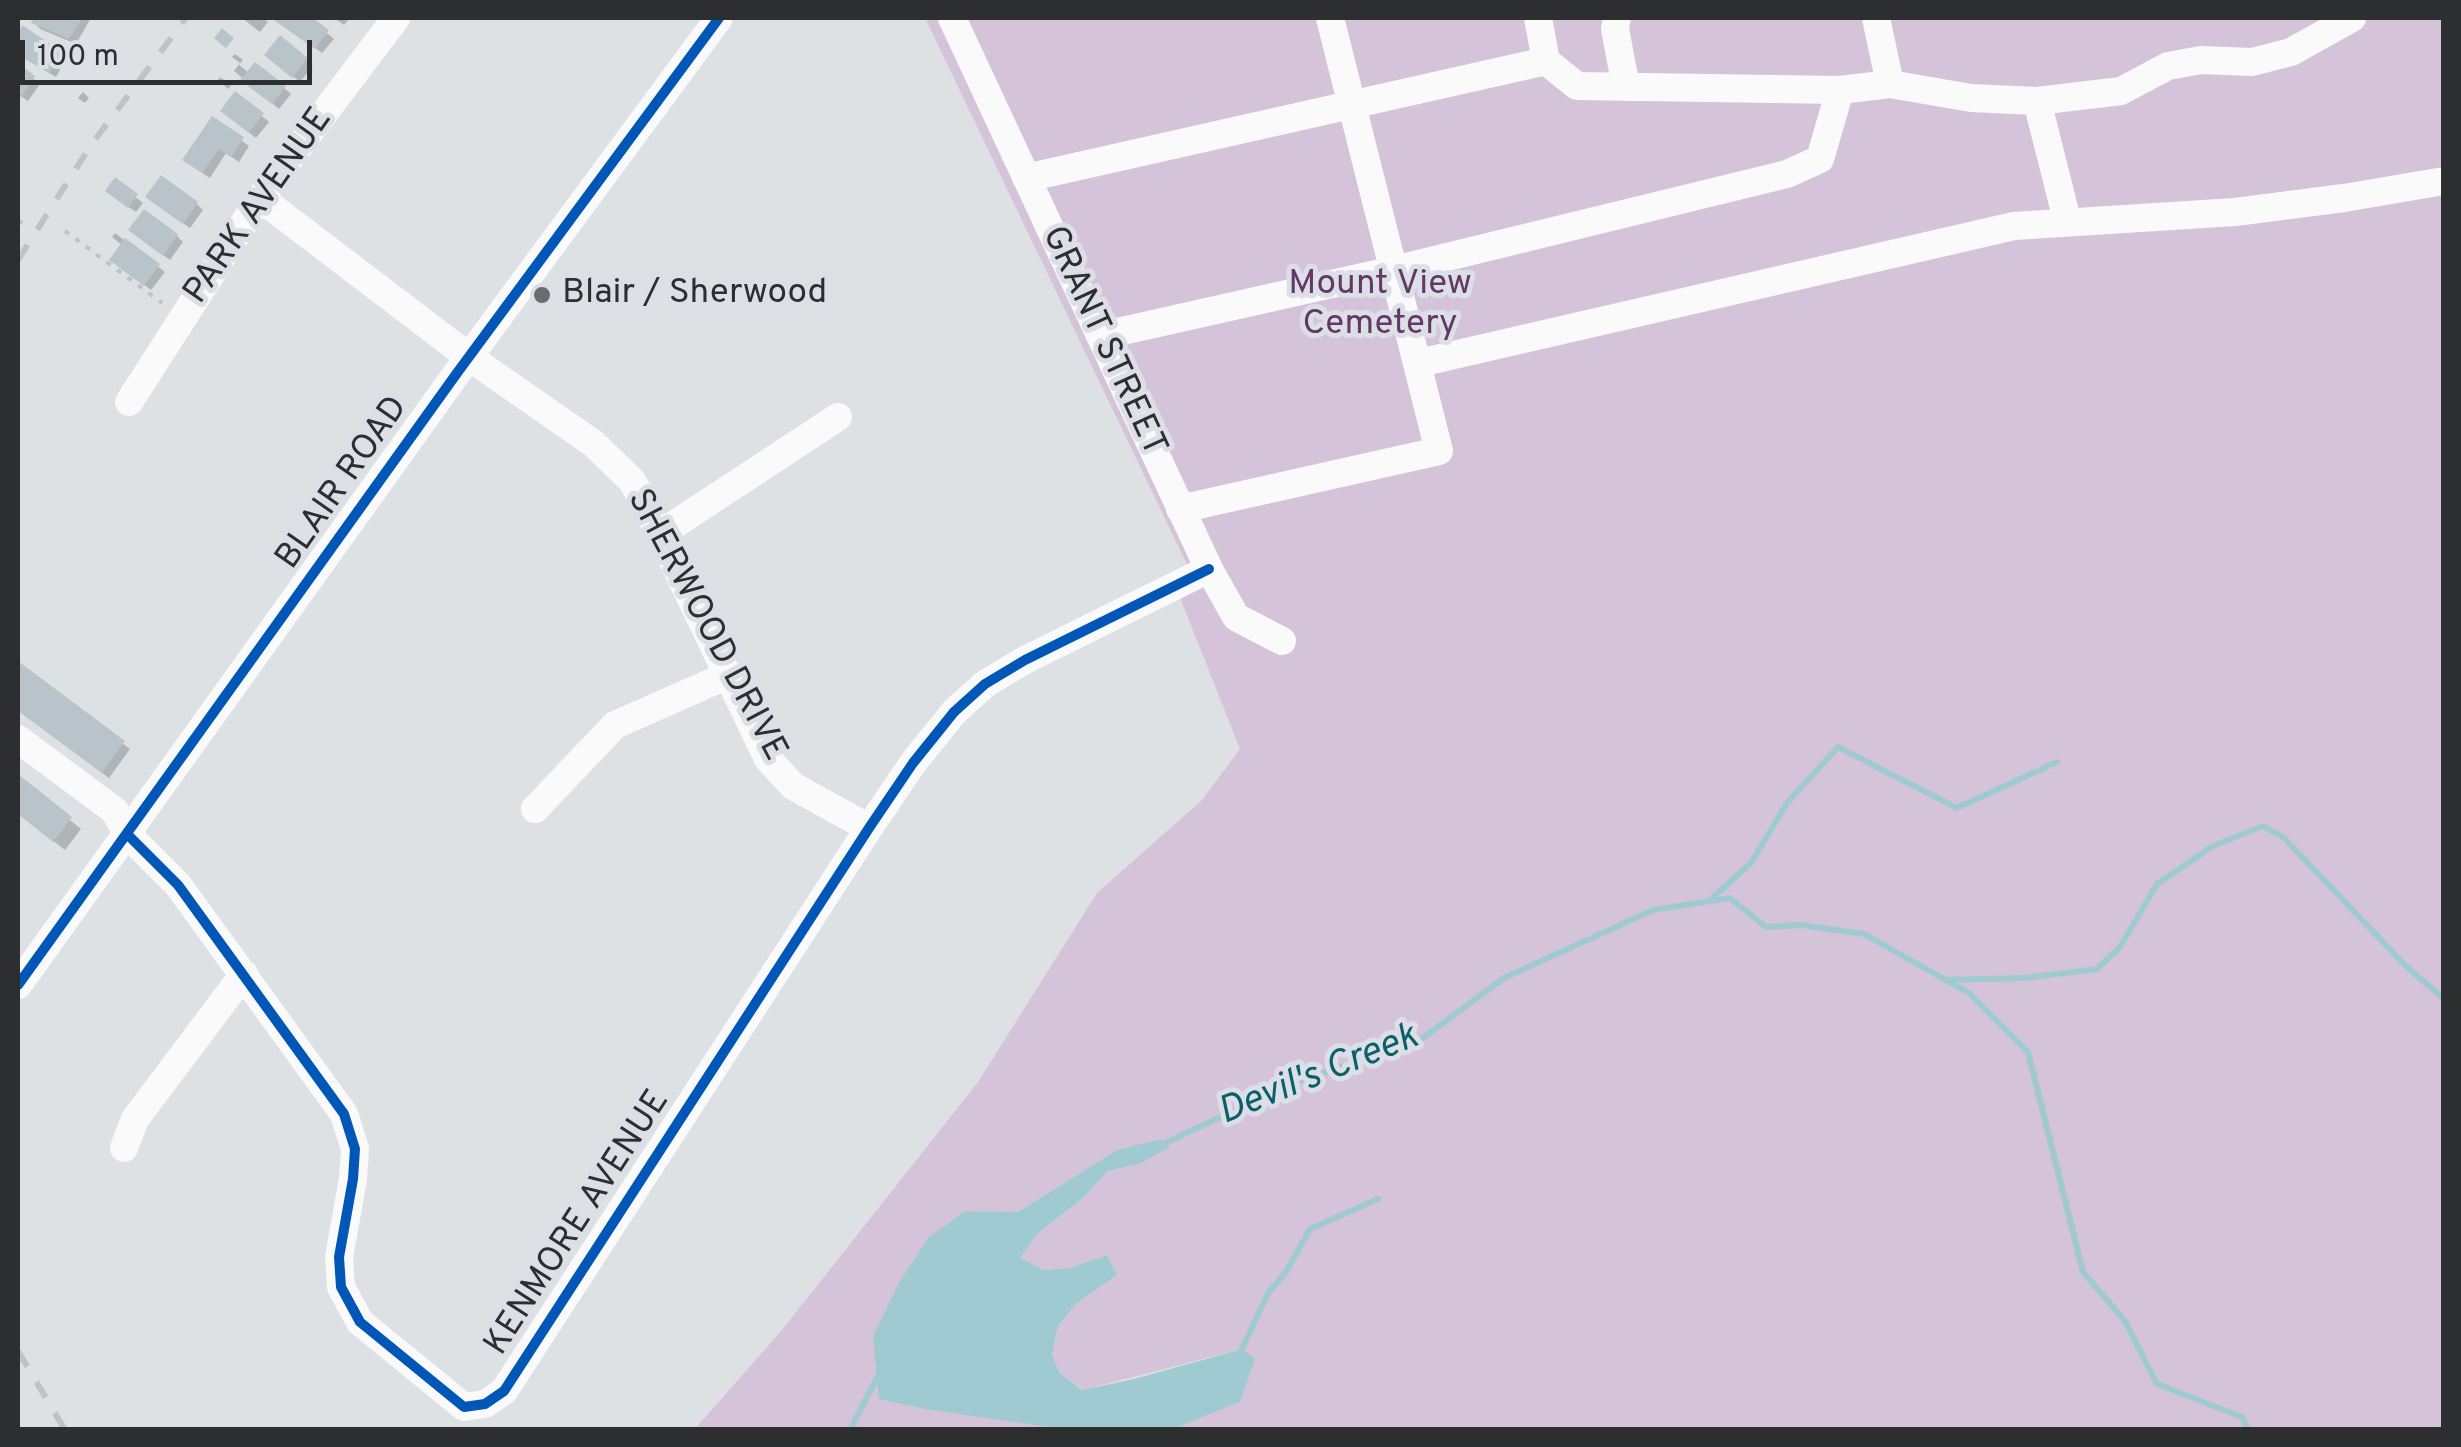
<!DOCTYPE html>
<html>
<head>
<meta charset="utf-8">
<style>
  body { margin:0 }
  #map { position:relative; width:2461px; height:1447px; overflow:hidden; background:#dee1e4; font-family:Overpass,sans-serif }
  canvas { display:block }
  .frame { position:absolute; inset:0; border:20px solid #2c2e30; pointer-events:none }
  .scale { position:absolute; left:20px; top:40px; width:292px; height:45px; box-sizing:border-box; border:5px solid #2c2e30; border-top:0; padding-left:12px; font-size:30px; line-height:35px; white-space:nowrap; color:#2c2e30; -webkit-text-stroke:8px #dce0e6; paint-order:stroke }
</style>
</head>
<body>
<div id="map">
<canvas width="2461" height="1447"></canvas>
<div class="frame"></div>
<div class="scale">100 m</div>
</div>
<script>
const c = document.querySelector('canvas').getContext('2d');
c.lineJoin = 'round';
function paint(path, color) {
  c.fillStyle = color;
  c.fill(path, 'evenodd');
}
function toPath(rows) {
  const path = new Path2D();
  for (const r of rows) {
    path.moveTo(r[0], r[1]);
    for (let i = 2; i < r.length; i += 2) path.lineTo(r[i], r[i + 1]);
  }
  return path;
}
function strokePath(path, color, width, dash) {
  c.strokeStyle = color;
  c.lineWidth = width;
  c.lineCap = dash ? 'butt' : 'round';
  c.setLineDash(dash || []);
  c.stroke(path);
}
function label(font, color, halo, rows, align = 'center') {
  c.font = font + ' Overpass,sans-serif';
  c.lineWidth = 10;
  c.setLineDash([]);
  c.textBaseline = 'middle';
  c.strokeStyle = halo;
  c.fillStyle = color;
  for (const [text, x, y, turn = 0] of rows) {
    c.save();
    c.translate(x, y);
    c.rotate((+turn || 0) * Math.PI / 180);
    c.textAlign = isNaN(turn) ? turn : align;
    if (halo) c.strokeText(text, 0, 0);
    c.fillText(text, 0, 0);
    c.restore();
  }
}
paint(toPath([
  [925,18,2443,18,2443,1429,1173,1429,1240,1402,1242,1349,1083,1390,1059,1372,1052,1354,1058,1326,1077,1303,1117,1275,1107,1255,1069,1268,1044,1270,1019,1258,1038,1233,1083,1198,1108,1171,1139,1164,1117,1150,1018,1212,965,1211,929,1238,930,1410,1070,1429,694,1430,782,1330,978,1082,1097,893,1202,800,1240,749,1175,585,1191,573]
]), '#d5c4d9');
paint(toPath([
  [1161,1139,1170,1147,1139,1164,1108,1171,1083,1198,1038,1233,1020,1258,1044,1270,1069,1268,1107,1255,1117,1275,1077,1303,1058,1326,1052,1354,1059,1372,1082,1390,1134,1379,1242,1349,1255,1359,1240,1402,1173,1429,1070,1430,930,1410,879,1399,873,1336,900,1281,929,1237,965,1211,1018,1212,1117,1150]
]), '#a0cad2');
paint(toPath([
  [36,18,91,18,76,44,40,29,34,22],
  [242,18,263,18,268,22,260,32],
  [275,18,283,18,289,22,293,18,309,18,334,39,322,53],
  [334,18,350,18,344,25],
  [23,38,59,52,66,59,56,77,18,54],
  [235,54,243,60,239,65,249,73,284,88,291,94,279,109,234,71,240,63,232,57],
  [306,60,313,66,300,82,274,61],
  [18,66,40,84,28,101,18,94],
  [220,77,231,85,228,89,218,80],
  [83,92,89,98,85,103,78,98],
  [236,94,269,122,256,138,230,117],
  [212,119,249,146,239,162,226,153,210,178,192,166],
  [115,181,143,203,136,212,114,197],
  [155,203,197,204,203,210,190,228],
  [115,233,165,272,151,290,119,266,123,246,112,237],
  [138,236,177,236,183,242,170,260],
  [18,664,130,749,109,778,18,710],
  [18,777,81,829,65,850,18,813]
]), '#0003');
strokePath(toPath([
  [1711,899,1751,863,1787,803,1838,747,1957,808,2057,762],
  [1946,980,2024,978,2097,969,2120,947,2157,884,2213,846,2263,826,2284,838,2406,966,2444,999],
  [1159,1146,1292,1083,1416,1043,1504,978,1653,910,1730,898,1766,927,1801,925,1864,934,1969,993,2028,1052,2083,1272,2125,1321,2157,1384,2242,1417,2248,1430],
  [1242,1349,1268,1293,1286,1272,1310,1229,1378,1199],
  [850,1430,881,1370]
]), '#a0cad2', 6);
paint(toPath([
  [33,18,82,18,69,39,31,23],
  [271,18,313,18,329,30,315,49],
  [22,25,61,51,49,73,18,55,20,37,18,33],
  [222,28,234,38,226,48,214,38],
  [280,35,308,58,292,78,264,55],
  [255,62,286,86,272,104,240,80],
  [18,63,35,76,21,97,18,94],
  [235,91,264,113,249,133,220,111],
  [212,116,244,137,231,157,219,149,202,173,182,160],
  [161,175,198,202,183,224,145,197],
  [115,177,138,194,128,208,105,191],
  [144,209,178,234,163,256,128,230],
  [125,238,160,264,144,286,109,260],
  [18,661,125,741,102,773,18,711],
  [18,774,72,817,53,842,18,814]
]), '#b9c3ca');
strokePath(toPath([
  [18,221,23,223],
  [65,231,162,303]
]), '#c0c1c2', 4, [5, 8]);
strokePath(toPath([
  [952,18,1209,569,1236,617,1282,641],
  [1538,18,1546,61],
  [1617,18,1615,29,1626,87],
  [1876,18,1890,84],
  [2037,101,2067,220],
  [1026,178,1546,61,1577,86,1840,90,1890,84,1971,98,2037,101,2121,91,2168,66,2201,60,2252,62,2291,52,2352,18],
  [260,198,469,357,594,444,632,481,647,507,768,759,793,786,869,828],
  [1100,336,1394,270,1787,174,1820,159,1840,90],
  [1419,363,2014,226,2235,212,2344,198,2444,181],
  [129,402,260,198,396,18],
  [1180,509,1439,451,1330,18],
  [660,534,838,417],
  [18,739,115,811,128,835,178,885,344,1114,355,1149,353,1179,339,1257,341,1287,360,1322,464,1407,485,1404,504,1391,869,828,913,763,954,712,985,684,1025,660,1209,569],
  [535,809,615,725,728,675],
  [18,985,457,373,719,18],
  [124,1148,135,1119,244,974]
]), '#fafafb', 28);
strokePath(toPath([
  [18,260,91,145,186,18],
  [18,1351,65,1430]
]), '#c1c2c2', 6, [18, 18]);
strokePath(toPath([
  [128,835,178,885,344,1114,355,1149,353,1179,339,1257,341,1287,360,1322,464,1407,485,1404,504,1391,869,828,913,763,954,712,985,684,1025,660,1209,569],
  [18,985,457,373,719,18]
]), '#0057b8', 10);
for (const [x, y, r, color] of [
  [542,295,10,"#6a6d6f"]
]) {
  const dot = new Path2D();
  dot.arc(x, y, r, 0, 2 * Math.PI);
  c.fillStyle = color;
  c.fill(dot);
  strokePath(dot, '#dce0e6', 4);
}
label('35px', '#2c2e30', '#dce0e6', [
  ["PARK AVENUE",260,207,-55],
  ["GRANT STREET",1102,342,65],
  ["BLAIR ROAD",344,484,-55],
  ["SHERWOOD DRIVE",705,626,62],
  ["KENMORE AVENUE",579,1224,-57]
]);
label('35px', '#633867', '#dce0e6', [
  ["Mount View",1380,286],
  ["Cemetery",1380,326]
]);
label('35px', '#2c2e30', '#dce0e6', [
  ["Blair / Sherwood",562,295]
], 'left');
label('italic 38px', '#0b5f6a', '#dce0e6', [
  ["Devil's Creek",1319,1077,-22]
]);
</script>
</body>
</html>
